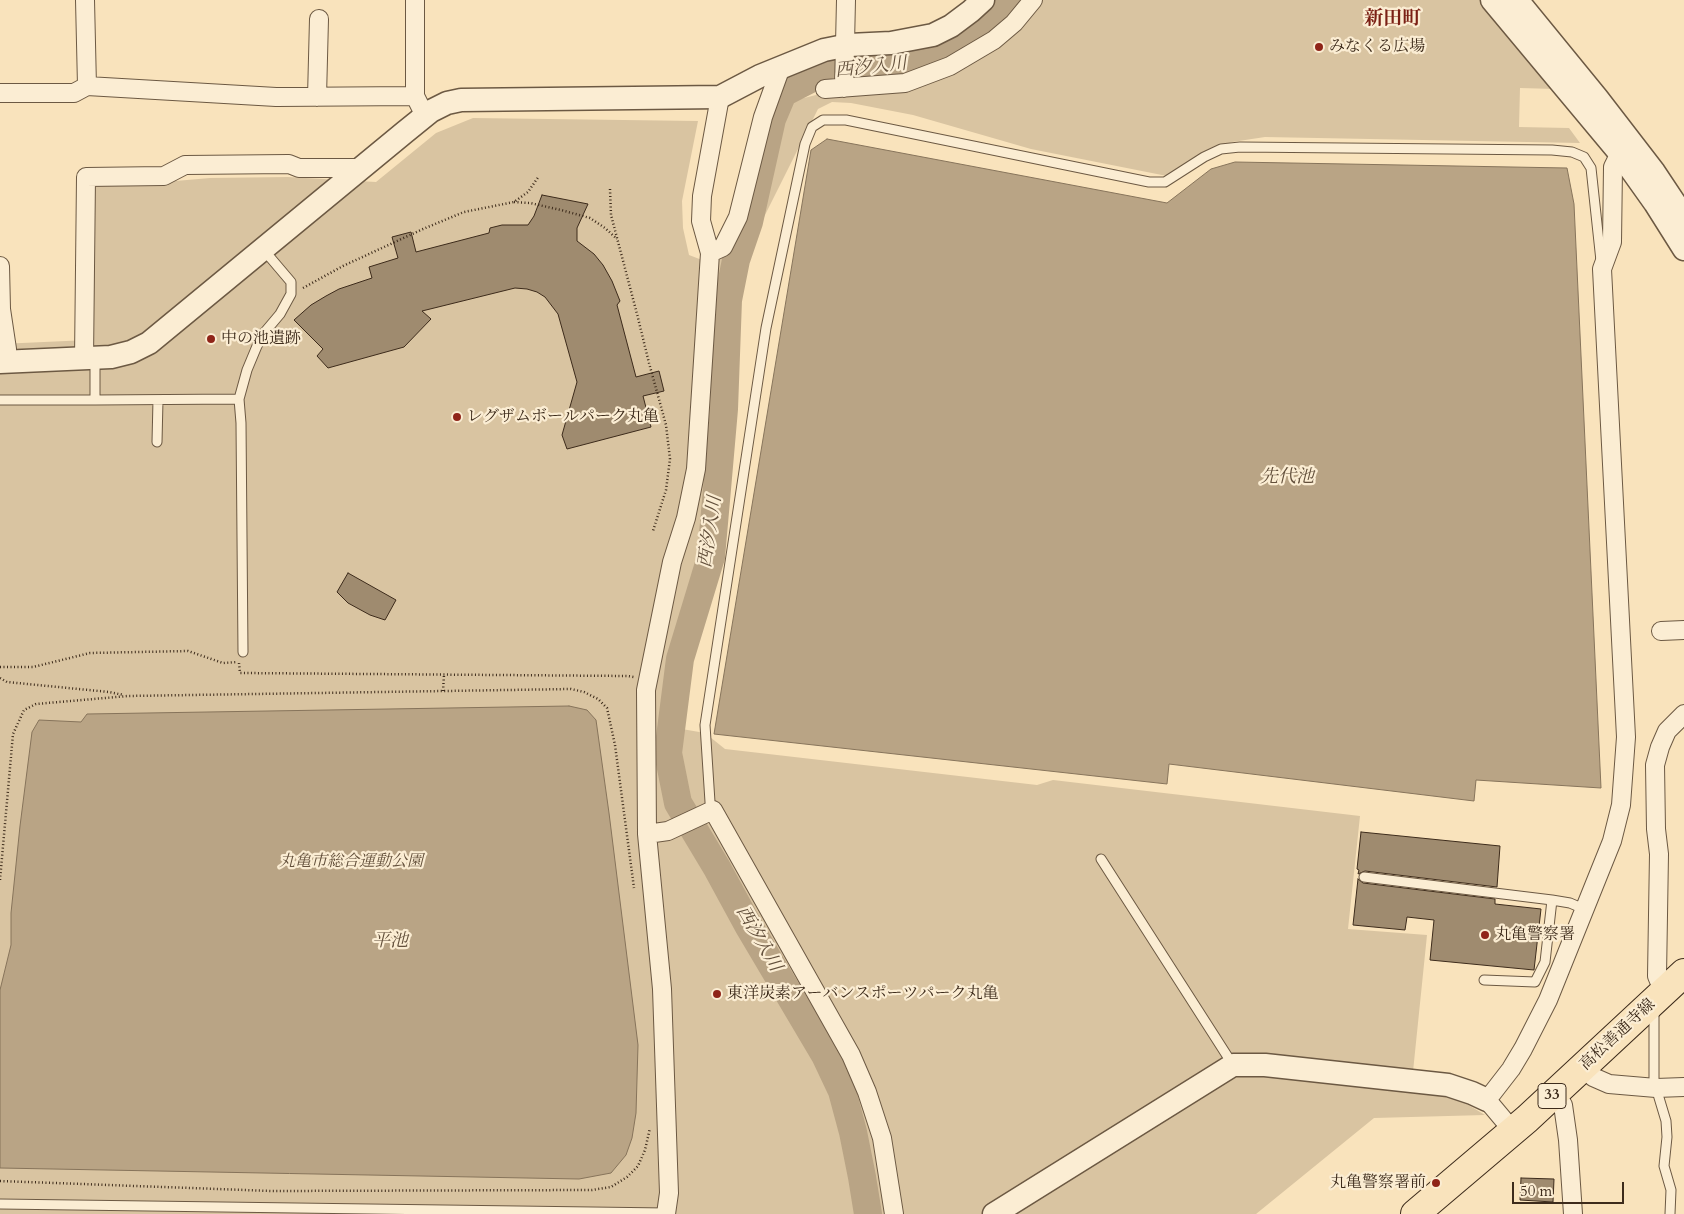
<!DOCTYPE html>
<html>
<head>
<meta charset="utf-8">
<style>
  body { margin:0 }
  #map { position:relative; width:1684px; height:1214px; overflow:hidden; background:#f9e3bc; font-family:Cardo,serif }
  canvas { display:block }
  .scale { position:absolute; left:1512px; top:1182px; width:112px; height:22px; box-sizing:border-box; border:2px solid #3d2b1b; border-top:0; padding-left:6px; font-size:15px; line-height:18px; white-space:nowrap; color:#3d2b1b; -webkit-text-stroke:4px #fbedd3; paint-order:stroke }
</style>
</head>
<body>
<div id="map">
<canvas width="1684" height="1214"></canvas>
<div class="scale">50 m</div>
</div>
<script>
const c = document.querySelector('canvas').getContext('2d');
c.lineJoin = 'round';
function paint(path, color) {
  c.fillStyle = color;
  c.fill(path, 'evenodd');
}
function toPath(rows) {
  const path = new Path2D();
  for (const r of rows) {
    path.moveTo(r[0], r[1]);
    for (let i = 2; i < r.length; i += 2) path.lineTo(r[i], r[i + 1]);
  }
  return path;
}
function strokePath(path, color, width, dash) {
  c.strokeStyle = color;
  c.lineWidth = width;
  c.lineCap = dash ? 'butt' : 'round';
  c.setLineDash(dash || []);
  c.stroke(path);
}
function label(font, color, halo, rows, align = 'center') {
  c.font = font + ' Cardo,"Noto Serif JP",serif';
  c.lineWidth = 4.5;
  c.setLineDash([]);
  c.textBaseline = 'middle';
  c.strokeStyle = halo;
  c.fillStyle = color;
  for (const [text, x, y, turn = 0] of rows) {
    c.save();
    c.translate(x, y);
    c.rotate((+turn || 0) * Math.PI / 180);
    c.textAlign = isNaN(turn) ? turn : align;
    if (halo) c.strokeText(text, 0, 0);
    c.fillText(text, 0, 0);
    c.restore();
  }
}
paint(toPath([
  [1043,0,1481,0,1555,89,1520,88,1519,127,1569,128,1580,143,1265,137,1232,142,1184,164,1167,176,1031,149,913,115,851,103,832,102,818,109,727,291,703,558,692,593,676,728,705,733,725,749,1037,785,1053,780,1360,816,1348,929,1427,935,1411,1091,1450,1094,1485,1115,1374,1118,1256,1214,0,1214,0,344,88,340,93,182,164,182,210,178,288,177,376,182,436,133,473,118,698,121,682,201,683,228,689,255,702,260,731,224,760,109,836,90,934,77,1032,13]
]), '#d9c4a1');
const water = toPath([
  [827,139,1167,203,1211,169,1235,162,1567,168,1574,204,1601,788,1476,780,1474,801,1169,764,1167,784,714,734,811,150,827,139],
  [569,706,587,710,596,720,609,813,638,1045,636,1113,632,1138,626,1155,611,1173,579,1179,0,1168,0,990,11,945,11,913,20,826,32,732,39,720,81,722,87,714,569,706]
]);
paint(water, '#b9a485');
strokePath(water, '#87745b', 1);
strokePath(toPath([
  [868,1214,862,1177,853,1132,842,1091,825,1055,748,925,717,868,678,803,668,753,680,659,711,557,724,409,728,300,736,260,749,222,772,119,783,93,818,75,834,70,903,68,956,47,985,29,1014,0]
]), '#b9a485', 28);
const building = toPath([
  [542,195,588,204,577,228,577,241,594,254,603,265,612,281,620,301,617,305,636,377,659,371,664,391,643,396,651,427,567,449,562,435,577,382,558,314,545,297,537,292,527,289,515,288,422,311,431,319,404,347,328,368,317,356,323,349,294,320,311,305,326,296,339,289,372,278,369,267,398,258,392,237,411,232,416,252,489,233,490,228,502,225,528,225,534,216,542,195],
  [348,573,396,600,385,620,370,615,348,603,337,592,348,573],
  [1361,832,1500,846,1497,887,1365,871,1358,874,1359,870,1357,869,1361,832],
  [1358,879,1363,883,1495,899,1495,904,1541,909,1534,970,1430,960,1434,920,1407,917,1405,930,1353,925,1358,879],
  [1521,1178,1554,1179,1553,1202,1520,1200,1521,1178]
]);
paint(building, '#9f8b6f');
strokePath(building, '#3d2b1b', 1);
const service = toPath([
  [95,358,95,400,239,399],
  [0,400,95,400],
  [157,442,158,400],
  [243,652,241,423,239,399,247,370,257,346,264,333,280,314,291,294,291,282,263,249],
  [713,810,710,802,705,725,766,328,805,144,812,127,823,120,846,120,1149,182,1165,182,1204,157,1221,149,1240,147,1552,150,1572,152,1584,157,1591,168,1601,261],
  [1101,859,1233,1065],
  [1364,877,1552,900,1570,903,1584,909],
  [1484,980,1535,982,1545,962,1552,900],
  [1654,1009,1654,1081,1666,1121,1667,1137,1664,1166,1671,1190,1670,1214],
  [0,1204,666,1213]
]);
const minor = toPath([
  [85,0,87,86],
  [844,88,846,0],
  [825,89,905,83,950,66,994,40,1014,23,1033,0],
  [0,93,74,93,87,86,276,97,415,96,425,116],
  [415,96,415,0],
  [317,97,319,19],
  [710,253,723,247,738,217,763,117,781,67],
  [0,266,1,309,7,349,7,362],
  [84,359,86,177,164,176,185,165,289,164,299,168,362,168],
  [1661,631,1684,630],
  [647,834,668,831,713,810,851,1055,867,1092,882,1138,894,1214],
  [1664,993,1657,976,1659,854,1656,829,1655,765,1660,747,1667,731,1684,714],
  [1584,1068,1593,1077,1609,1084,1656,1088,1684,1087],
  [1554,1094,1563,1105,1568,1140,1573,1214],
  [1513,1131,1487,1100,1511,1069,1523,1049,1548,1000,1612,841,1621,805,1626,737,1602,269,1612,242,1613,167,1625,143],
  [666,1214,669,1193,662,989,647,834,646,690,672,562,686,518,696,469,710,253,701,221,702,196,720,97]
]);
const tertiary = toPath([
  [1492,0,1618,151,1655,203,1684,249],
  [1517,0,1597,98,1654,172,1684,217],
  [0,362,111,357,131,352,149,343,405,132,431,111,447,103,461,100,720,97,760,76,824,50,849,45,891,43,933,35,951,26,971,11,983,0],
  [994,1214,1233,1065,1265,1065,1448,1085,1472,1093,1487,1100]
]);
const primary = toPath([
  [1415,1214,1527,1119,1684,973]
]);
strokePath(service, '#6c5943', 11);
strokePath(minor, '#6c5943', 20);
strokePath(tertiary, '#6c5943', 25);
strokePath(primary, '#3d2b1b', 30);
strokePath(toPath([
  [610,189,611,215,637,314,649,363,666,425,670,459,666,490,653,531],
  [514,202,530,203,561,210,590,218,605,228,617,239],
  [303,288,343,266,423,229,464,212,514,202,528,192,539,176],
  [239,663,240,673,628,676,634,677],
  [0,667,33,667,90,653,188,651,223,663,237,662],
  [0,678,7,682,109,692,124,695],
  [443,691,444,675],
  [0,880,13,734,24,710,36,704,128,696,571,689,584,692,598,699,607,708,615,745,634,888],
  [0,1181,272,1191,592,1190,611,1187,627,1177,638,1166,645,1150,650,1128]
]), '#3d2b1b', 2.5, [1, 2.5]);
strokePath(service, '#fbedd3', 9);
strokePath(minor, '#fbedd3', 18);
strokePath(tertiary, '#fbedd3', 22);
strokePath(primary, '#f9e3bc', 28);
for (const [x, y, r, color] of [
  [1319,47,5,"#8f2418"],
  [211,339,5,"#8f2418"],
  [457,417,5,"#8f2418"],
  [1485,935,5,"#8f2418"],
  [717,994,5,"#8f2418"],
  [1436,1183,5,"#8f2418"]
]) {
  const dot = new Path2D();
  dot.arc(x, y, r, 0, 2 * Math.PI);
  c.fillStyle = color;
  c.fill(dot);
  strokePath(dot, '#fbedd3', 2);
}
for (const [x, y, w] of [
  [1552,1096,28]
]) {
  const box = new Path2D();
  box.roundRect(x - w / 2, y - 12.5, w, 25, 4);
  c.fillStyle = '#fbedd3';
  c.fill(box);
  strokePath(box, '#3d2b1b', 1);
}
label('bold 15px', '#3d2b1b', null, [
  ["33",1552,1096]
]);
label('16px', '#3d2b1b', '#fbedd3', [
  ["みなくる広場",1329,47],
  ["中の池遺跡",221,339],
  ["レグザムボールパーク丸亀",467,417],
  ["丸亀警察署",1495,935],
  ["東洋炭素アーバンスポーツパーク丸亀",727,994],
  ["丸亀警察署前",1426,1183,"right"]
], 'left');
label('italic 16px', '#64513c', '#fbedd3', [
  ["丸亀市総合運動公園",351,862]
]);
label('16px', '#3d2b1b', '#fbedd3', [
  ["高松善通寺線",1618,1035,-43]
]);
label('italic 18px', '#624f3b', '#fbedd3', [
  ["西汐入川",871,68,-6],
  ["先代池",1287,478],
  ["西汐入川",711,532,-82],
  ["西汐入川",758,939,60],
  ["平池",390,942]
]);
label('bold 19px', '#7a1f14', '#fbedd3', [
  ["新田町",1393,20]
]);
</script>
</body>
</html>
